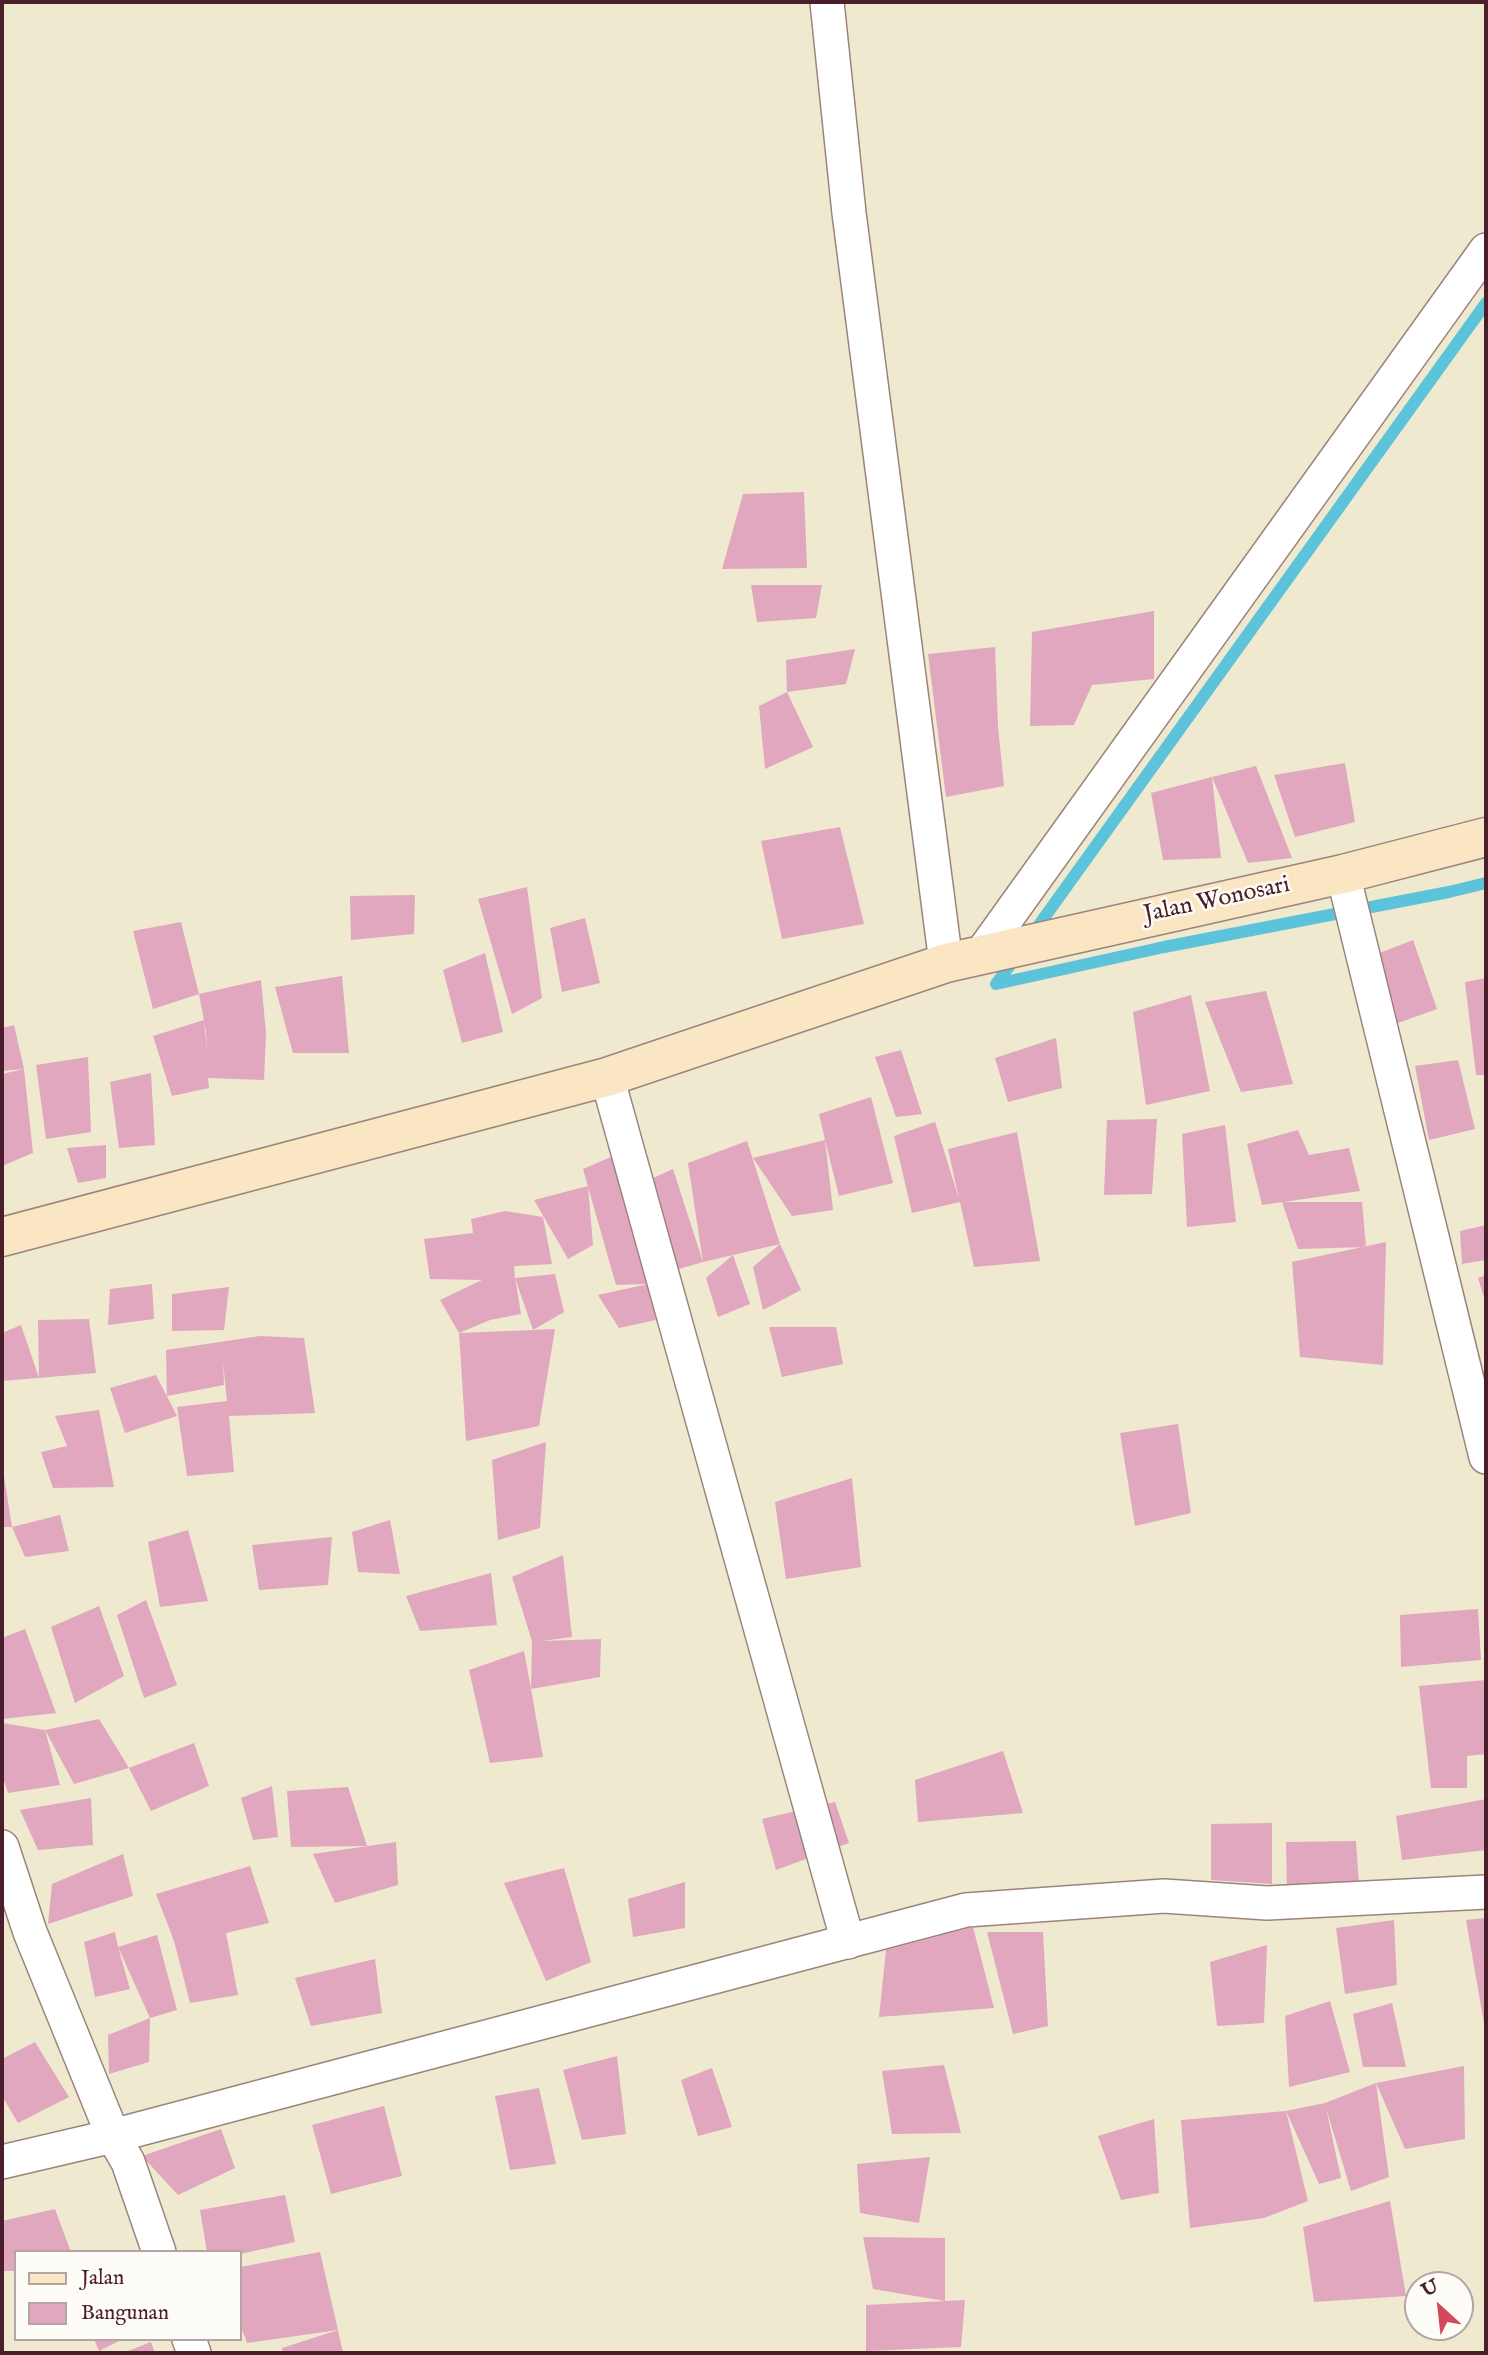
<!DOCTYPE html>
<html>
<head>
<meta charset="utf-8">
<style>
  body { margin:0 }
  #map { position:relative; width:1488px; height:2355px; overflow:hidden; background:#eee9cf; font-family:"IM FELL English",serif }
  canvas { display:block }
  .frame { position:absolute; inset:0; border:4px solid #4a1f2b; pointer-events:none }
  .legend { position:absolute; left:14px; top:2250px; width:228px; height:91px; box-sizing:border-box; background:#fdfcf7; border:2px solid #b5a4a5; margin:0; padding:9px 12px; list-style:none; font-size:21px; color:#4a1f2b }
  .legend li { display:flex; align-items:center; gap:14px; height:35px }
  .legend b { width:35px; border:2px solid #b5a4a5 }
  .north { position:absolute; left:1404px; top:2271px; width:70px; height:70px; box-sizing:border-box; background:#fdfcf7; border:2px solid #b5a4a5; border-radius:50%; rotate:333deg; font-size:19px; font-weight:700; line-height:28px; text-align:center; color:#4a1f2b }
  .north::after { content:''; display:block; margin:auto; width:24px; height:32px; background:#d1495b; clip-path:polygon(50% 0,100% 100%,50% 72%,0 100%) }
</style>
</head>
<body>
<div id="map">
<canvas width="1488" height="2355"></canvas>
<div class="frame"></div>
<ul class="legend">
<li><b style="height:9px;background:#fbe6c4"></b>Jalan</li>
<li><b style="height:19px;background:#e1a7bf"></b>Bangunan</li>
</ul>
<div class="north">U</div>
</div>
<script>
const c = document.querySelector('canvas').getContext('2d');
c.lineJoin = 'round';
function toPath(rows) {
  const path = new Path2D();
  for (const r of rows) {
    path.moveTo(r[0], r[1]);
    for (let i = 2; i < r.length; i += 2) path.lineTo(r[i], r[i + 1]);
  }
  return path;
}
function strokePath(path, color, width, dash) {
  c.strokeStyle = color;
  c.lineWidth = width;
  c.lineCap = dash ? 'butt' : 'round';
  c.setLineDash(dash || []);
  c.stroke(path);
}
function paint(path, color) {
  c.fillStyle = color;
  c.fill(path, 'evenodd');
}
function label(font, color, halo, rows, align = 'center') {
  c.font = font + ' "IM FELL English",serif';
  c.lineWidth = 5;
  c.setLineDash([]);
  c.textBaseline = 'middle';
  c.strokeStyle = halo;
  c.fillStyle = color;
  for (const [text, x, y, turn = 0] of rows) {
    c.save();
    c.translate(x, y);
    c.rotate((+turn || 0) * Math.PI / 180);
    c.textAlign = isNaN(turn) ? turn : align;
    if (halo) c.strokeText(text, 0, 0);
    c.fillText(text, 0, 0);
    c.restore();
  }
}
strokePath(toPath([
  [1031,936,1486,303],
  [996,984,1017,956],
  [996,984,1164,947,1449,892,1486,883]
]), '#5dc3da', 12);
paint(toPath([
  [804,492,807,568,722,569,743,494],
  [751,585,822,585,816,618,757,622],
  [1154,611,1154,679,1092,685,1074,725,1030,726,1032,632],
  [995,647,998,727,1004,786,946,797,928,654],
  [855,649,846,684,787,692,813,747,765,769,759,706,787,692,786,660],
  [1345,763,1355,822,1295,837,1274,775],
  [1256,766,1292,858,1248,863,1212,777],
  [1212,777,1221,858,1163,860,1151,793],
  [840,827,864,924,782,939,761,841],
  [527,887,542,998,512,1014,478,899],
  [415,895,414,934,351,940,350,896],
  [585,918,600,983,562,992,550,928],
  [181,922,199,994,153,1009,133,931],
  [1413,940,1437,1009,1395,1024,1377,954],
  [485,953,503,1032,462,1043,443,970],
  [342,976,349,1053,293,1053,275,987],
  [1486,978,1486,1075,1476,1075,1465,982],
  [261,980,266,1033,264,1080,208,1078,209,1088,172,1096,153,1036,204,1020,207,1050,206,1031,199,994],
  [1266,991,1293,1084,1241,1092,1205,1002],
  [1191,995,1210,1091,1146,1105,1133,1012],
  [14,1025,24,1069,33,1153,2,1166,2,1074,24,1069,2,1071,2,1028],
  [1056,1038,1062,1088,1008,1102,995,1058],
  [901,1050,922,1114,896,1117,875,1057],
  [88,1057,91,1132,46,1139,36,1065],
  [1458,1060,1475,1129,1429,1140,1415,1066],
  [151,1073,155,1145,119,1148,110,1082],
  [871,1097,893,1183,839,1196,825,1140,833,1210,792,1216,753,1158,825,1140,819,1114],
  [1157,1119,1152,1194,1104,1195,1107,1120],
  [935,1122,959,1199,948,1149,1017,1132,1040,1261,974,1267,960,1202,912,1213,894,1136],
  [1225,1125,1236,1222,1187,1227,1182,1134],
  [1298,1130,1309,1155,1349,1148,1360,1191,1262,1205,1247,1144],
  [747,1141,780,1244,703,1262,688,1163],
  [106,1145,106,1178,78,1183,67,1148],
  [613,1156,648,1284,656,1320,619,1328,598,1295,648,1284,616,1285,583,1169],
  [673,1169,703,1262,679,1269,649,1180],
  [588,1186,593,1245,568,1259,534,1200],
  [1282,1202,1362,1202,1366,1247,1298,1249],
  [505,1211,543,1217,552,1264,514,1266,515,1277,521,1314,490,1320,459,1333,533,1330,515,1278,555,1274,564,1312,533,1330,555,1329,539,1426,466,1441,459,1333,440,1300,482,1280,430,1279,424,1239,473,1233,471,1219],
  [1486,1225,1486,1260,1462,1264,1460,1231],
  [1386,1242,1383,1365,1300,1357,1292,1262],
  [780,1244,801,1290,763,1310,753,1267],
  [733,1255,750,1304,718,1317,706,1278],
  [1486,1275,1486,1304,1478,1278],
  [152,1284,154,1319,108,1325,110,1289],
  [229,1287,224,1330,172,1331,172,1294],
  [89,1319,96,1373,2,1381,2,1333,21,1325,39,1378,38,1320],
  [769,1327,836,1327,843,1364,782,1377],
  [260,1336,304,1338,315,1413,229,1416,234,1472,187,1476,177,1407,227,1401,223,1362,224,1385,167,1396,166,1350],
  [156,1375,177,1416,125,1433,110,1388],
  [99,1410,114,1487,53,1488,41,1452,67,1446,55,1416],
  [1178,1424,1191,1513,1135,1526,1120,1433],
  [546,1442,540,1528,498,1540,492,1460],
  [2,1470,3,1470,12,1527,2,1527],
  [852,1478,861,1567,786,1579,775,1502],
  [60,1515,69,1551,25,1557,12,1527],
  [390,1520,400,1574,358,1572,352,1532],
  [188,1530,208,1601,160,1607,148,1542],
  [332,1537,328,1585,259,1590,252,1545],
  [563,1555,572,1637,542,1641,601,1639,600,1677,531,1689,543,1757,490,1763,469,1670,524,1651,531,1689,532,1641,512,1577],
  [491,1573,497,1625,420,1631,406,1596],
  [146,1600,177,1685,144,1698,117,1615],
  [99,1606,124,1676,75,1703,51,1627],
  [1478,1609,1481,1660,1401,1667,1400,1615],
  [25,1629,56,1713,2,1719,2,1638],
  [1486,1680,1486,1754,1467,1756,1467,1788,1431,1788,1419,1686],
  [99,1719,129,1768,74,1784,45,1730,60,1785,8,1793,2,1774,2,1723,45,1730],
  [194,1743,209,1786,151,1811,129,1768],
  [1003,1751,1023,1813,918,1822,915,1780],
  [272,1786,278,1837,253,1840,241,1798],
  [348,1787,367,1846,291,1847,287,1791],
  [91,1798,93,1845,38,1850,20,1810],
  [1486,1799,1486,1850,1402,1860,1396,1816],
  [835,1802,849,1843,776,1870,762,1819],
  [1272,1823,1272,1884,1211,1880,1211,1824],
  [1356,1841,1359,1886,1287,1890,1286,1842],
  [396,1842,398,1885,335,1903,313,1854],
  [123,1854,133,1896,48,1924,52,1884],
  [250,1866,269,1923,226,1933,238,1995,190,2003,174,1941,156,1894],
  [564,1868,591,1962,546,1981,504,1883],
  [685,1882,685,1928,633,1937,628,1899],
  [1486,1918,1486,2029,1485,2029,1466,1920],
  [1394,1920,1397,1985,1345,1994,1336,1928],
  [973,1927,994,2008,879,2017,886,1950],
  [115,1932,118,1947,157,1935,177,2010,150,2018,118,1947,130,1989,95,1997,84,1942],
  [987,1932,1043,1932,1048,2026,1013,2034],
  [1267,1945,1264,2023,1217,2026,1210,1962],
  [375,1959,382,2013,311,2026,295,1978],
  [1330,2001,1350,2072,1289,2087,1285,2016],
  [1392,2003,1406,2067,1363,2067,1353,2014],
  [150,2018,149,2062,109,2074,108,2035],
  [35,2042,69,2097,18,2123,2,2096,2,2059],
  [617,2056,626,2134,582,2140,563,2070],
  [944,2065,961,2133,892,2134,882,2071],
  [1464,2066,1465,2139,1405,2149,1376,2083],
  [712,2068,732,2127,698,2136,681,2080],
  [1376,2083,1389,2177,1351,2191,1326,2108,1341,2178,1319,2184,1286,2111,1325,2103],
  [539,2088,556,2164,510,2170,495,2096],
  [384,2106,402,2176,331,2194,312,2125],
  [1286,2111,1308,2201,1264,2218,1190,2228,1181,2120],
  [1154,2119,1159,2193,1121,2200,1098,2136],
  [221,2129,235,2168,178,2195,142,2156],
  [930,2157,919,2223,860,2213,857,2164],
  [285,2195,295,2242,240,2254,240,2252,207,2252,200,2210],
  [1390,2201,1406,2296,1314,2302,1303,2227],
  [55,2209,71,2252,16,2252,16,2271,2,2271,2,2221],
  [863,2237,945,2238,945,2301,873,2289],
  [320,2252,338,2330,343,2353,283,2353,282,2348,338,2330,247,2343,240,2324,240,2267],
  [965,2300,961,2347,866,2351,866,2305],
  [94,2339,123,2339,99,2351],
  [151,2342,155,2353,123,2353]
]), '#e1a7bf');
const street = toPath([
  [827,2,849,213,946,963],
  [1343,874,1486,1457],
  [981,954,1486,250],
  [607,1077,848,1942],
  [2,1847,30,1932,113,2136,128,2162,159,2252],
  [2,2162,113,2136,966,1910,1164,1896,1267,1903,1486,1892],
  [189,2339,194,2353]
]);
const secondary = toPath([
  [2,1237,607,1077,946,963,1343,874,1486,837]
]);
strokePath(street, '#9c847d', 36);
strokePath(secondary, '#9c847d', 41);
strokePath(street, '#fff', 33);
strokePath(secondary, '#fbe6c4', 38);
label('24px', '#4a1f2b', '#fdfcf7', [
  ["Jalan Wonosari",1217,901,-12]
]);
</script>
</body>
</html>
